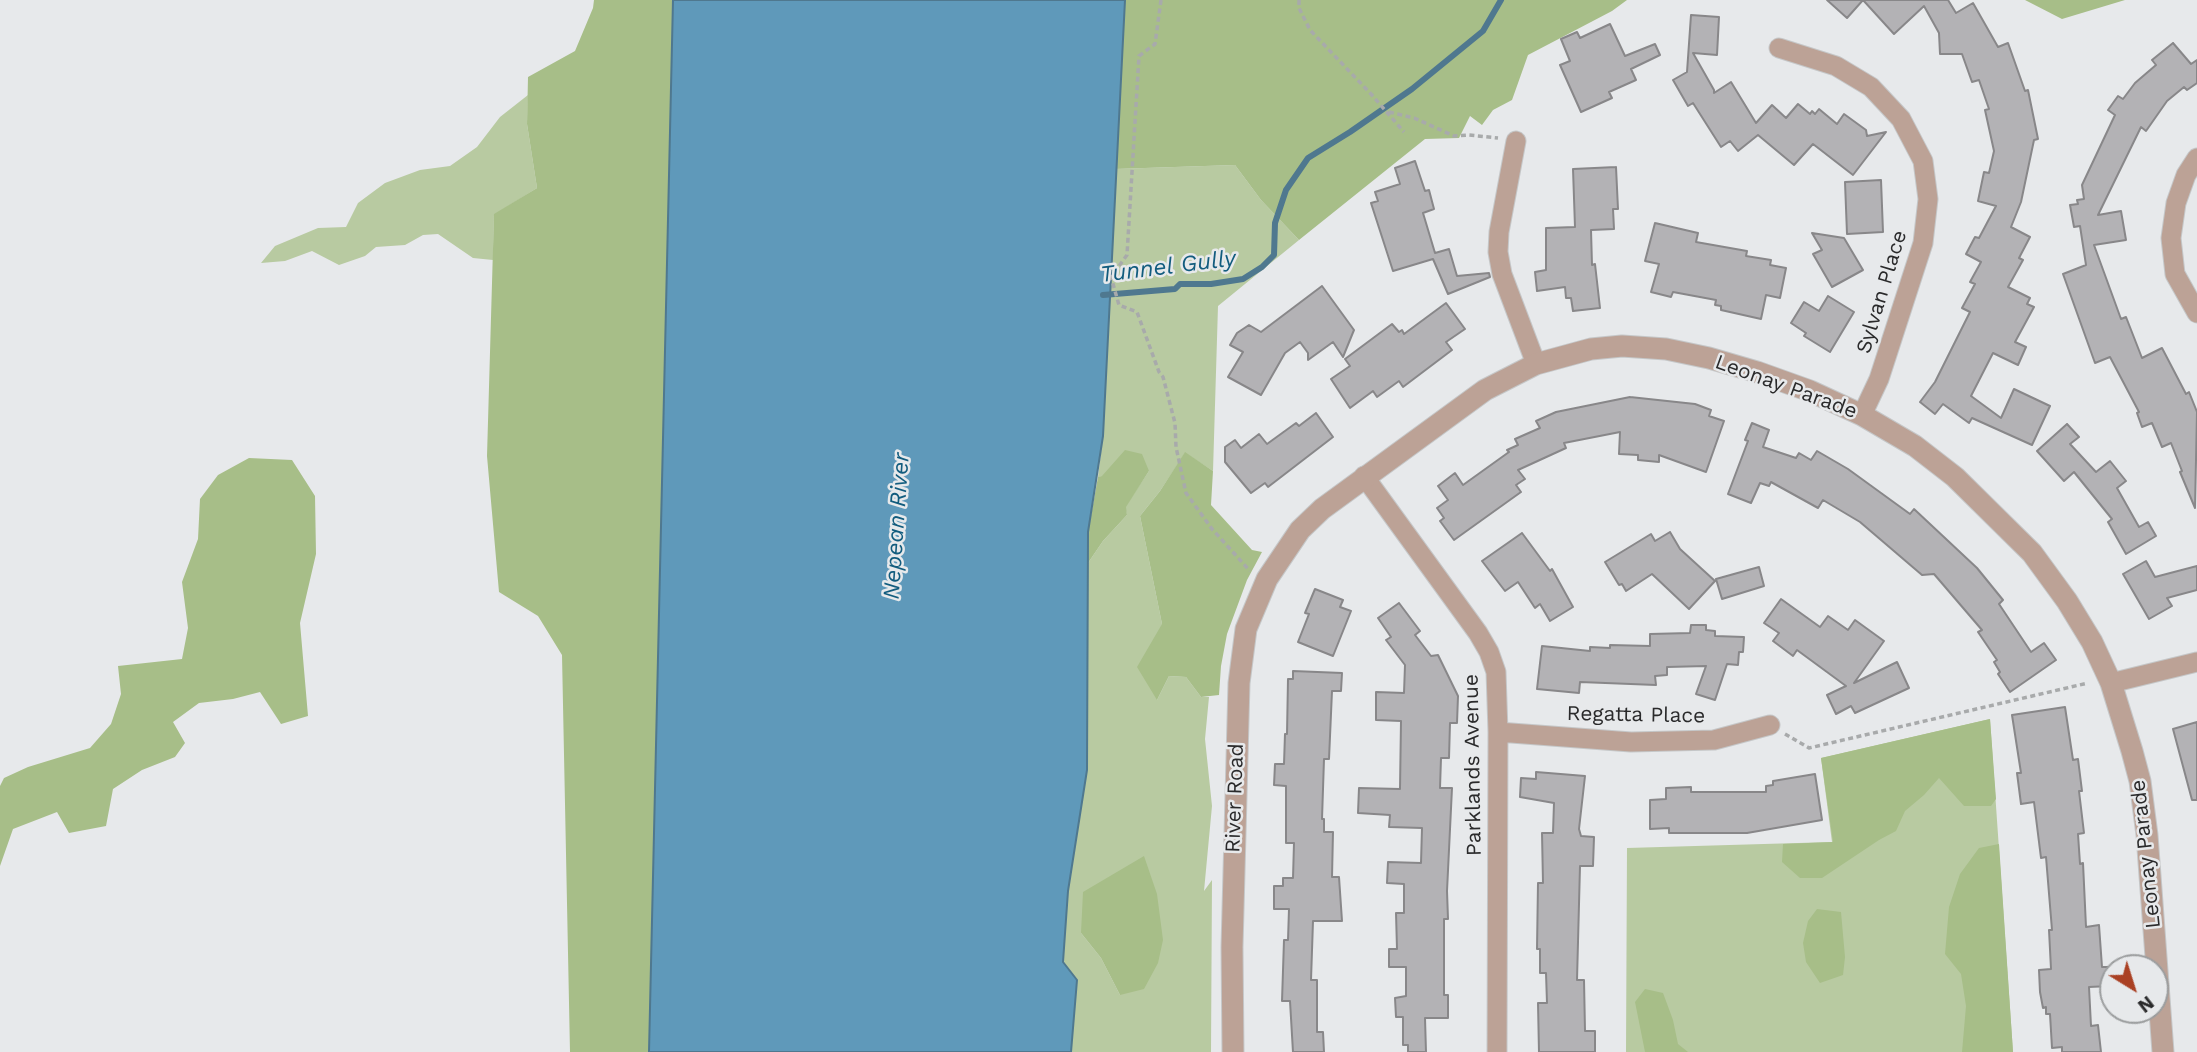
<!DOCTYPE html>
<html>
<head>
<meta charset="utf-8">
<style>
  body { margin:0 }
  #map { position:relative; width:2197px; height:1052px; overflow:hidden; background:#e7e9eb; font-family:"Work Sans",sans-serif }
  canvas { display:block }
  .north { position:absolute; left:2099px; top:954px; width:70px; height:70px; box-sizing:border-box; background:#e7e9eb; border:2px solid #9b9d9e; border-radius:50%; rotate:142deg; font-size:19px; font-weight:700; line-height:28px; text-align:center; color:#2a2a2b }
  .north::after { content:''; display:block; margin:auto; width:24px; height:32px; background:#aa4124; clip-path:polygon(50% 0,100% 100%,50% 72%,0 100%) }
</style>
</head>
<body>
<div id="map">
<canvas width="2197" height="1052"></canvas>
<div class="north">N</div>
</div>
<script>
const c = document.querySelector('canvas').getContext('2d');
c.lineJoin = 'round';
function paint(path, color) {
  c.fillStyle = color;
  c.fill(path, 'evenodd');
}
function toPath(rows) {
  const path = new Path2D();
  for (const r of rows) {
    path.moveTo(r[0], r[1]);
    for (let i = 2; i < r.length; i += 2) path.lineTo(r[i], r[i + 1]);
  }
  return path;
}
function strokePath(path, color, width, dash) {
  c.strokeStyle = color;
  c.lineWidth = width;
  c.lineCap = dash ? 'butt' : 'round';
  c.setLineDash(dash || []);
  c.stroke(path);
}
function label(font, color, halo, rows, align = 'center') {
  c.font = font + ' "Work Sans",sans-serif';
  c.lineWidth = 5;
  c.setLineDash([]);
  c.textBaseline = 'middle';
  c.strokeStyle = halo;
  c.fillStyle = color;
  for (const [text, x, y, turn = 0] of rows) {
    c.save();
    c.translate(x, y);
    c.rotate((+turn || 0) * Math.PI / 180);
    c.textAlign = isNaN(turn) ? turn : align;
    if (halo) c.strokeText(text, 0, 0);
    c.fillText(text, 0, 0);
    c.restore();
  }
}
paint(toPath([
  [528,95,527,124,537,188,494,215,493,260,473,258,438,234,423,235,405,245,376,247,365,256,339,265,312,251,285,261,261,263,275,246,318,228,346,227,358,203,385,183,420,170,450,166,477,147,500,117],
  [1235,165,1261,200,1299,240,1218,306,1213,471,1185,453,1160,491,1140,516,1162,624,1157,700,1169,676,1186,677,1201,697,1209,697,1205,739,1212,806,1204,891,1212,880,1211,1052,1071,1052,1077,980,1063,963,1068,891,1087,770,1088,563,1103,541,1127,515,1125,507,1149,471,1098,477,1103,436,1115,169],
  [1144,857,1120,995,1101,958,1081,933,1120,872],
  [1990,719,2013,1052,1626,1052,1627,848,1832,842,1821,758]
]), '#b8caa1');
paint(toPath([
  [594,0,673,0,649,1052,570,1052,562,655,538,616,499,592,487,456,494,214,537,188,527,124,528,77,575,51,593,8],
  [1125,0,1627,0,1612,11,1528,55,1512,100,1493,110,1482,125,1470,116,1459,138,1425,139,1299,240,1261,200,1235,165,1115,169],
  [2025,0,2125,0,2062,19],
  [1125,450,1142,454,1149,471,1126,507,1127,515,1103,541,1088,563,1088,532,1098,477,1102,476],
  [1185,452,1213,471,1211,505,1252,550,1262,552,1247,580,1227,634,1221,666,1219,695,1201,697,1186,677,1169,676,1157,700,1137,667,1162,624,1140,516,1160,491],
  [249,458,292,460,315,496,316,554,300,623,308,716,281,724,260,692,233,699,199,703,173,722,185,743,175,757,142,770,113,789,106,826,69,833,57,812,13,829,0,866,0,786,4,778,28,767,90,748,111,724,121,694,118,666,182,659,188,628,182,582,198,539,200,499,218,475],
  [1990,719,1996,799,1991,806,1964,806,1939,778,1924,795,1905,811,1896,831,1879,840,1822,878,1800,878,1782,862,1783,844,1833,842,1821,758],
  [1999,844,2013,1052,1962,1052,1966,1006,1961,974,1945,954,1949,907,1960,874,1979,848],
  [1144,856,1157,894,1163,940,1158,963,1144,989,1120,995,1101,958,1081,933,1083,892],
  [1817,909,1841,912,1845,957,1843,975,1820,983,1806,962,1803,943,1808,921],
  [1645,989,1663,993,1673,1020,1678,1044,1688,1052,1645,1052,1635,1002]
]), '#a7be88');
const water = toPath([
  [673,0,1125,0,1103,436,1088,532,1087,770,1068,891,1063,962,1077,980,1071,1052,649,1052,673,0]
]);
paint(water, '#5f99ba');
strokePath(water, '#4f788f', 2);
strokePath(toPath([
  [1103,295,1175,289,1180,284,1211,284,1243,279,1262,267,1274,255,1275,223,1286,190,1308,158,1350,132,1412,89,1483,31,1501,0]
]), '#4f788f', 6);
const building = toPath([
  [1827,0,1863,0,1847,18,1827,0],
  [1863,0,1948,0,1956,13,1973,3,1998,47,2008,43,2025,91,2028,90,2038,139,2034,140,2021,202,2011,227,2030,237,2019,258,2023,260,2008,287,2030,298,2027,304,2034,307,2015,342,2026,347,2018,365,1993,353,1971,396,2001,418,2014,389,2050,406,2032,445,1972,418,1969,423,1943,404,1935,414,1920,402,1935,382,1970,312,1962,308,1975,284,1970,282,1981,262,1966,254,1975,237,1979,238,1996,206,1978,201,1984,172,1989,173,1994,151,1985,110,1989,109,1979,80,1972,82,1962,54,1940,54,1939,33,1924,6,1894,34,1863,0],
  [1691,15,1719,17,1717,55,1693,53,1714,90,1714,93,1731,82,1756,123,1772,105,1786,118,1798,104,1810,114,1812,111,1815,114,1819,109,1837,124,1844,114,1866,130,1867,136,1886,132,1853,175,1813,144,1794,165,1758,135,1738,151,1730,141,1721,147,1693,103,1688,106,1673,80,1687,72,1691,15],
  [1610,24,1625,56,1655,44,1660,55,1631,69,1636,80,1609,92,1612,98,1581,112,1560,65,1570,61,1561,39,1577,32,1580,38,1610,24],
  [2173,43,2191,64,2197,60,2197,83,2187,90,2184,87,2167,101,2146,131,2141,127,2098,215,2121,211,2126,240,2094,245,2121,319,2126,317,2142,358,2162,348,2186,394,2189,392,2197,412,2195,508,2180,472,2182,471,2171,443,2162,447,2152,423,2142,427,2137,413,2139,412,2110,357,2095,363,2063,274,2086,265,2080,226,2074,227,2070,205,2078,204,2077,200,2084,199,2082,185,2115,115,2108,110,2118,96,2123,99,2135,83,2156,65,2152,60,2173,43],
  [1415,161,1425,191,1429,190,1434,209,1423,213,1435,253,1449,249,1457,276,1489,273,1490,277,1448,294,1433,259,1393,271,1371,203,1378,201,1375,192,1400,184,1395,168,1415,161],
  [1616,167,1618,209,1613,209,1614,229,1591,230,1592,265,1595,264,1600,308,1573,311,1571,298,1566,298,1565,287,1537,291,1535,272,1546,270,1546,228,1575,227,1573,169,1616,167],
  [1881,180,1883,232,1847,234,1845,182,1881,180],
  [1655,223,1698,233,1696,242,1747,251,1746,256,1771,260,1770,265,1786,268,1780,298,1766,295,1761,319,1721,310,1721,306,1715,305,1716,300,1673,292,1671,297,1651,292,1659,264,1645,261,1655,223],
  [1812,233,1844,238,1863,270,1832,287,1813,254,1822,250,1812,233],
  [1322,286,1354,330,1343,357,1333,342,1308,360,1308,353,1300,342,1285,353,1261,395,1228,377,1243,352,1230,345,1237,333,1249,325,1261,332,1322,286],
  [1828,296,1854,312,1830,352,1804,336,1806,333,1791,323,1804,302,1819,311,1828,296],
  [1446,303,1465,329,1446,342,1452,350,1403,387,1399,381,1377,397,1373,391,1350,408,1331,379,1350,366,1345,359,1392,324,1399,332,1402,330,1404,334,1446,303],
  [1630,397,1695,404,1711,410,1709,416,1724,421,1706,472,1659,455,1659,462,1638,460,1638,455,1619,454,1620,432,1564,443,1566,448,1518,470,1525,479,1516,485,1521,492,1454,540,1440,521,1444,518,1437,508,1448,500,1438,486,1455,473,1463,485,1509,452,1507,450,1518,445,1515,439,1540,428,1536,421,1556,412,1630,397],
  [1316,413,1333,437,1268,487,1265,483,1251,493,1225,462,1225,447,1235,440,1241,448,1259,434,1267,444,1296,423,1299,426,1316,413],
  [1752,423,1769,430,1763,447,1796,458,1799,453,1811,460,1817,451,1848,469,1910,514,1914,509,1977,568,2003,600,1999,604,2031,652,2044,643,2056,660,2010,692,1998,674,2000,672,1994,662,1997,660,1978,632,1982,630,1934,574,1922,575,1860,522,1823,500,1818,508,1771,482,1769,486,1760,483,1751,503,1728,494,1748,441,1745,440,1752,423],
  [2067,424,2079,437,2070,444,2096,472,2110,461,2126,481,2117,488,2139,527,2148,522,2156,536,2126,554,2108,522,2112,519,2074,472,2064,481,2037,451,2067,424],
  [1670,532,1680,549,1715,581,1689,609,1652,574,1626,591,1622,584,1619,585,1605,562,1651,534,1655,541,1670,532],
  [1522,533,1550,571,1552,569,1573,607,1550,621,1540,604,1535,608,1518,582,1505,591,1482,561,1522,533],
  [2146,561,2155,577,2197,566,2197,590,2167,598,2172,606,2149,619,2123,574,2146,561],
  [1759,567,1764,586,1722,599,1716,579,1759,567],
  [1315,589,1343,600,1340,607,1351,611,1333,656,1298,642,1309,614,1305,613,1315,589],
  [1781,599,1820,627,1828,616,1848,630,1855,620,1884,641,1854,683,1897,662,1909,688,1855,713,1851,706,1836,714,1827,695,1846,686,1797,650,1793,656,1773,641,1779,633,1764,623,1781,599],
  [1399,603,1420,631,1415,635,1431,656,1438,655,1458,696,1457,723,1450,723,1449,758,1441,758,1440,788,1452,788,1447,891,1448,919,1444,919,1444,995,1448,995,1448,1018,1425,1018,1426,1052,1408,1052,1408,1045,1403,1045,1403,1017,1396,1017,1395,998,1406,996,1406,967,1389,967,1389,949,1397,949,1396,913,1404,913,1404,884,1387,883,1388,862,1421,863,1422,828,1389,827,1390,815,1358,813,1359,788,1400,789,1401,721,1376,720,1376,692,1404,693,1405,665,1386,640,1391,637,1378,618,1399,603],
  [1691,625,1706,625,1706,630,1715,631,1715,636,1744,637,1743,652,1739,652,1738,665,1727,664,1715,700,1696,694,1706,666,1667,667,1667,675,1655,676,1656,685,1580,682,1579,693,1537,689,1542,646,1590,651,1590,647,1610,648,1610,645,1650,646,1650,634,1690,633,1691,625],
  [1293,671,1342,673,1341,691,1332,691,1329,759,1324,759,1322,819,1324,819,1324,832,1333,832,1332,877,1339,877,1342,921,1313,921,1311,980,1317,980,1317,1032,1323,1032,1324,1052,1293,1052,1290,1001,1282,1001,1284,940,1288,940,1289,909,1274,909,1274,886,1283,886,1283,878,1293,878,1294,843,1286,843,1286,786,1274,785,1275,764,1284,764,1285,734,1287,734,1288,679,1293,679,1293,671],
  [2065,707,2073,760,2078,759,2082,791,2079,791,2084,833,2078,834,2080,864,2083,863,2086,927,2099,925,2102,967,2109,967,2110,986,2089,987,2091,1026,2098,1025,2101,1052,2062,1052,2062,1047,2052,1048,2050,1014,2046,1014,2046,1007,2043,1008,2040,992,2039,970,2051,969,2049,930,2052,930,2046,857,2041,858,2034,802,2021,804,2017,773,2021,773,2012,715,2065,707],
  [2197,722,2197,800,2192,800,2173,729,2197,722],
  [1536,772,1585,776,1579,829,1581,836,1594,837,1593,866,1580,866,1577,980,1584,980,1585,1031,1595,1031,1595,1052,1539,1052,1538,1003,1547,1003,1546,973,1540,973,1540,949,1537,949,1538,883,1543,883,1542,833,1553,833,1554,803,1520,797,1521,778,1536,779,1536,772],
  [1815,774,1822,820,1747,833,1669,833,1669,828,1650,829,1650,800,1666,799,1666,788,1691,787,1691,792,1766,792,1766,786,1773,785,1773,781,1815,774]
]);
paint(building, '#b3b2b5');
strokePath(building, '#888789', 2);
const minor = toPath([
  [1779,48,1836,66,1871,87,1901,119,1923,161,1928,199,1923,243,1879,379,1862,415],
  [1516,141,1499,232,1498,252,1502,274,1536,364],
  [2197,158,2186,175,2176,203,2171,238,2175,274,2197,313],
  [1364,476,1478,633,1489,652,1496,672,1498,732,1497,1052],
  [2111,683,2197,662],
  [1498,732,1631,742,1714,740,1770,725]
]);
const tertiary = toPath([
  [1233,1052,1232,947,1239,683,1246,629,1267,579,1300,530,1322,509,1485,390,1536,364,1591,349,1622,346,1666,349,1709,358,1757,372,1810,391,1862,415,1915,446,1955,477,2032,553,2067,601,2092,642,2111,683,2132,751,2140,781,2147,835,2163,1052]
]);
strokePath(minor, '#c5c7c8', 21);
strokePath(tertiary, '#c5c7c8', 23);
strokePath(toPath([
  [1161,0,1155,44,1139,56,1127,255,1111,277,1119,305,1137,312,1159,372,1163,377,1175,423,1176,447,1186,493,1212,529,1250,571],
  [1299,0,1299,8,1310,30,1371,94,1404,132],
  [1389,112,1414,118,1454,136,1469,135,1498,138],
  [1785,734,1809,748,2088,683]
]), '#a8aaab', 3.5, [5, 3.5]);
strokePath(minor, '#bca296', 19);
strokePath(tertiary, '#bca296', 21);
label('21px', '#2a2a2b', '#e7e9eb', [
  ["Sylvan Place",1882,292,-73],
  ["Leonay Parade",1786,387,20],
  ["Regatta Place",1636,715,1],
  ["Parklands Avenue",1473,765,-91],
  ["River Road",1235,798,-88],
  ["Leonay Parade",2146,854,-96]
]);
label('italic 23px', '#125c7e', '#e7e9eb', [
  ["Tunnel Gully",1168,267,-7],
  ["Nepean River",897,526,-86]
]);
</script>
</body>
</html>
